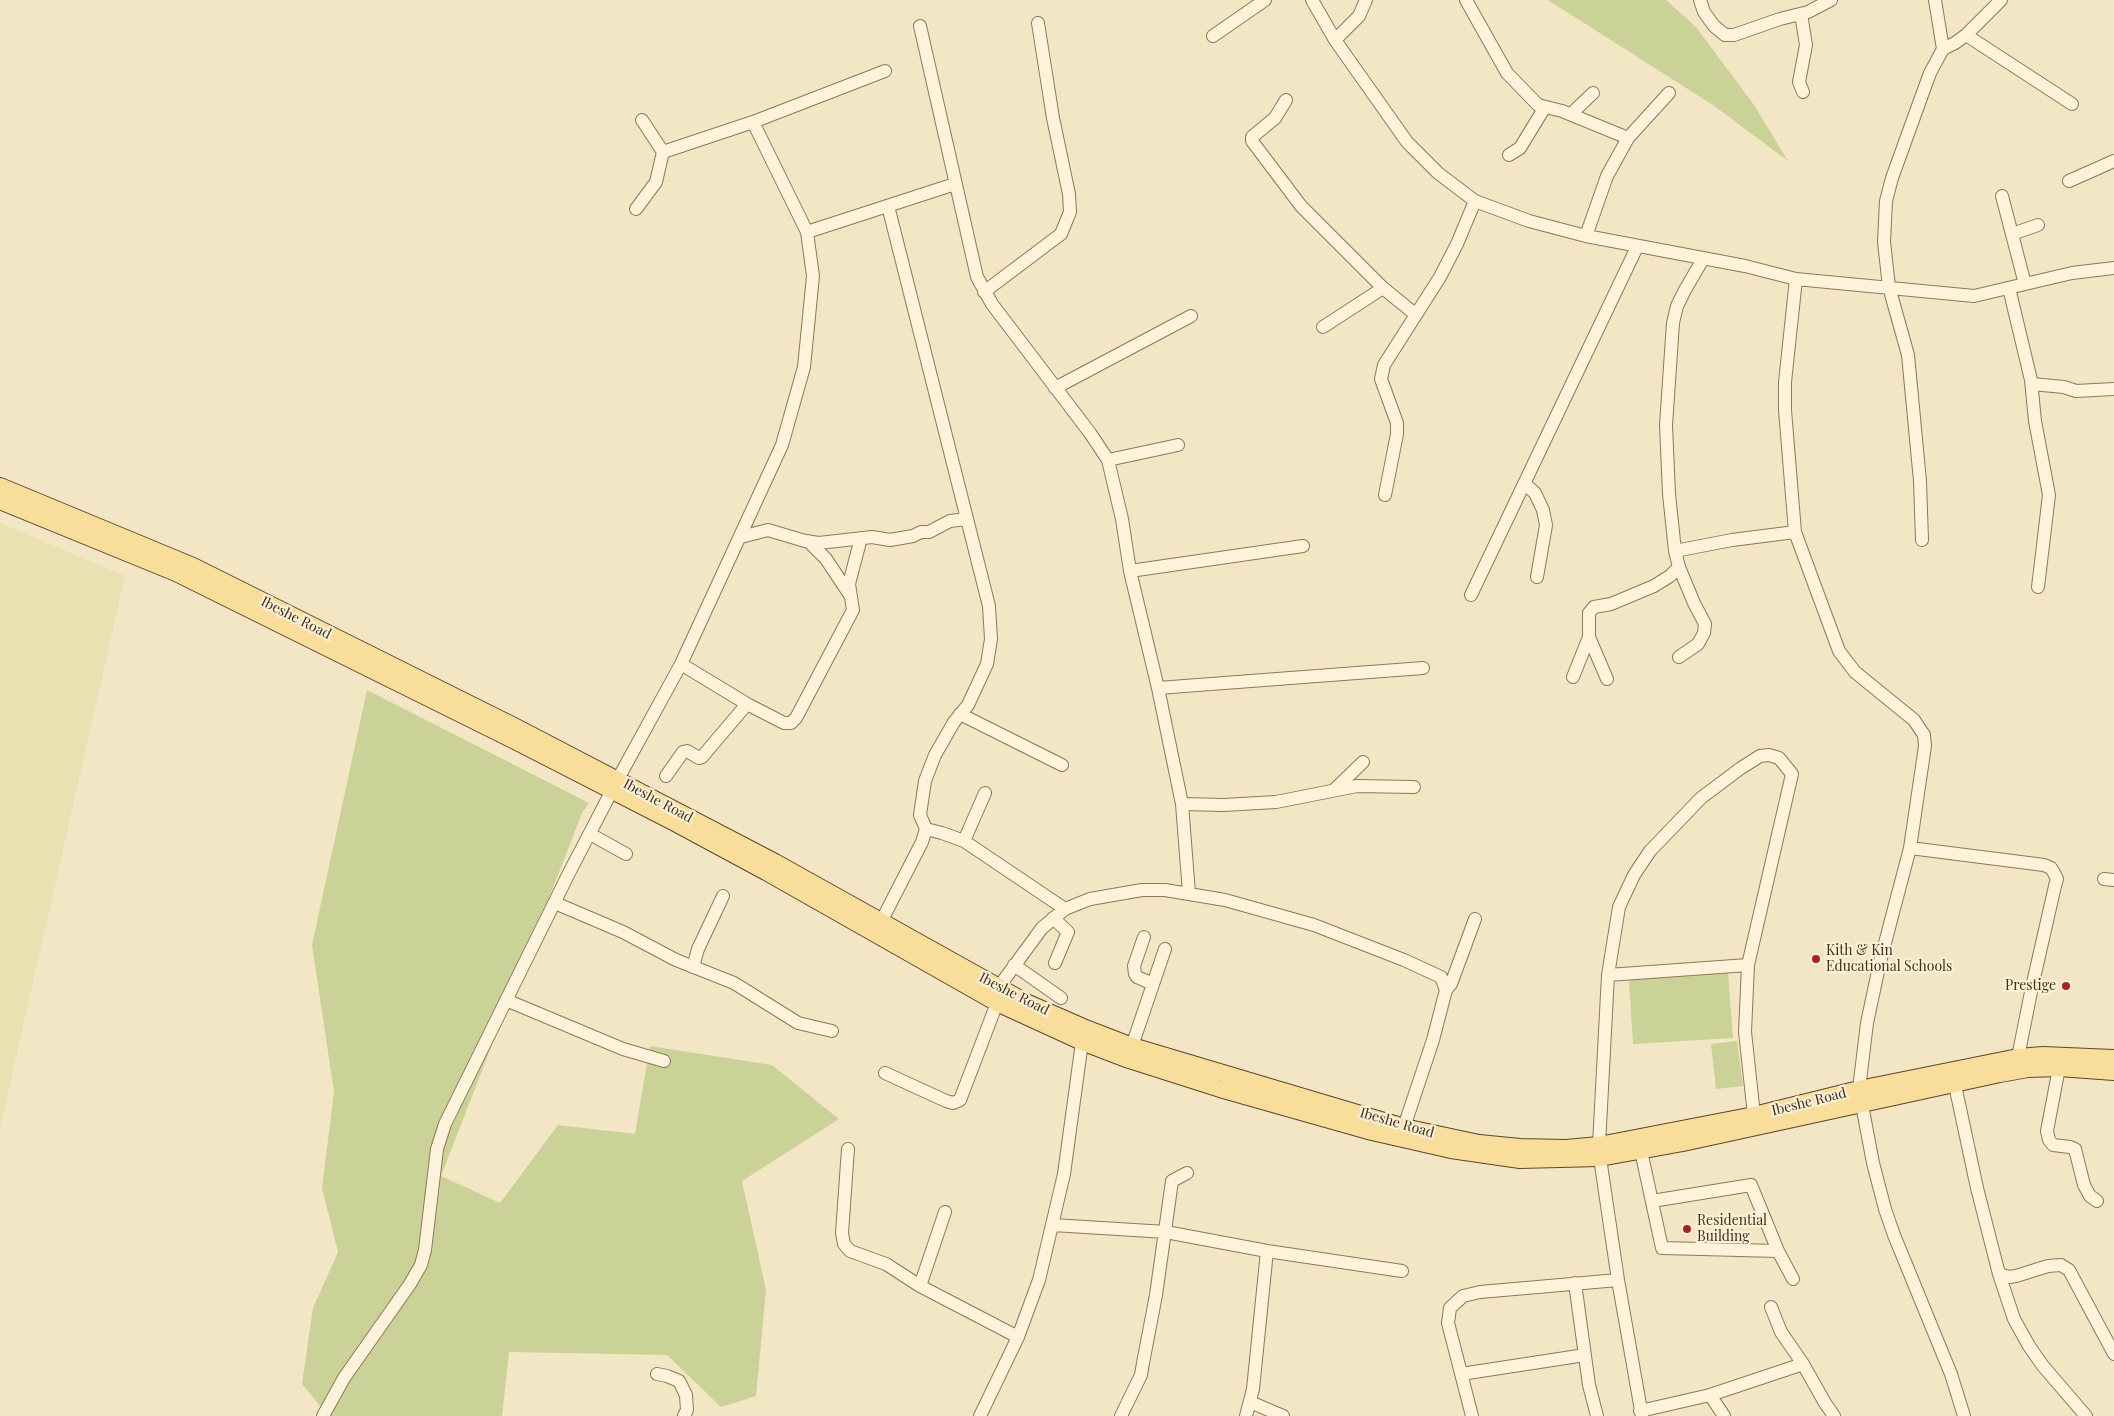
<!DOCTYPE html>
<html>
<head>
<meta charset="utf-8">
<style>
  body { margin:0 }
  canvas { display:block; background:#f2e6c5 }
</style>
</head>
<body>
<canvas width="2114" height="1416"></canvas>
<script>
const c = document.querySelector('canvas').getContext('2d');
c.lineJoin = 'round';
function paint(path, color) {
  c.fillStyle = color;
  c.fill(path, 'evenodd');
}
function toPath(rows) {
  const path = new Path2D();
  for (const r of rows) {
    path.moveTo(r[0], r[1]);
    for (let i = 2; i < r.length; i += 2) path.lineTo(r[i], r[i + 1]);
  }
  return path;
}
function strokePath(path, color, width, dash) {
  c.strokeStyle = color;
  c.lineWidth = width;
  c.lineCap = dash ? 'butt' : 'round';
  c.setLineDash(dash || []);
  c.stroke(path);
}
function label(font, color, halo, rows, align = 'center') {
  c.font = font + ' "Playfair Display",serif';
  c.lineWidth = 4.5;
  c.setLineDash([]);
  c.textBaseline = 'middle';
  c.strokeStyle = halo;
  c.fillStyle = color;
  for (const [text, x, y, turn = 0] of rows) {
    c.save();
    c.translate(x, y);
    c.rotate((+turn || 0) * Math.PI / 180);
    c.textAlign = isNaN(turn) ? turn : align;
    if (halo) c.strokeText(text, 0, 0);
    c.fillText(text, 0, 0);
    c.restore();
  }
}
paint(toPath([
  [0,523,125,576,0,1128]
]), '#e9e1b2');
paint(toPath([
  [1548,0,1666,0,1696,27,1754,105,1788,161,1713,105],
  [367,690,589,803,582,813,441,1176,500,1203,558,1125,635,1134,650,1046,772,1065,839,1119,742,1181,766,1290,756,1396,721,1407,667,1355,509,1352,502,1416,328,1416,302,1384,313,1308,338,1252,322,1188,334,1092,312,945],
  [1728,973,1733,1038,1633,1044,1629,980],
  [1737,1041,1743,1086,1716,1089,1711,1044]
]), '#cad298');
const minor = toPath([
  [1312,0,1335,40,1407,142,1438,173,1475,201,1529,221,1586,236,1745,266,1796,279,1974,296,2072,273,2114,268],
  [1466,0,1507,73,1538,105,1562,111,1628,138],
  [1700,0,1704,12,1714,26,1725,35,1734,35,1780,19,1808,12,1831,0],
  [1935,0,1943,49],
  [1801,14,1806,45,1799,82,1803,92],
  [920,26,977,277,992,304,1090,433,1108,460,1122,519,1130,571,1158,688,1182,804,1189,893],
  [1966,35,2072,104],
  [1213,36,1265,0],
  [1335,40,1359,16,1366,0],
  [1286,100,1275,118,1252,137,1252,141,1301,206,1383,288,1415,314],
  [1571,114,1593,93],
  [663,152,753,122,885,71],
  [1509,155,1520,148,1545,107],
  [2069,181,2114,161],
  [2002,196,2025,284],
  [636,209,656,182,663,152,642,120],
  [807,232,955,184],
  [2012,234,2038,225],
  [1586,236,1607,176,1628,138,1669,93],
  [1796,279,1785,382,1785,410,1795,532,1839,651,1855,672,1914,720,1924,735,1925,746,1910,848,1880,962,1867,1023,1859,1089,1873,1163,1885,1209,1894,1235,1951,1374,1964,1416],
  [2009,288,2031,380,2035,421,2049,495,2038,587],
  [984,292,1061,234,1070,212,1069,194,1053,118,1038,23],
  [1323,327,1383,288],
  [2032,384,2064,387,2076,391,2114,389],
  [1055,388,1191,316],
  [1108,460,1178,445],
  [1525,484,1535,493,1543,510,1546,525,1537,577],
  [1385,495,1397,434,1397,423,1381,379,1384,365,1440,277,1457,244,1475,201],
  [741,537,768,530,805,541,819,543,872,537,890,540,913,536,921,532,929,532,950,521,966,519],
  [1922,540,1920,481,1908,355,1889,287,1884,242,1886,201,1892,178,1918,106,1930,73,1943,49,1955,43,1966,35,2001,0],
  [808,541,826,559,850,595],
  [1675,551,1732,540,1795,532],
  [1130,571,1303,546],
  [1471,595,1637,247],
  [1679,657,1698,644,1704,633,1705,624,1694,603,1679,567,1675,551,1669,494,1666,425,1673,323,1677,306,1685,290,1703,259],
  [681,664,747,704,784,723,791,723,796,718,853,610,849,584,861,538],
  [1573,677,1589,637],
  [1607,679,1589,637,1589,613,1594,607,1611,604,1654,586,1670,576,1679,567],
  [1158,688,1423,668],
  [960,714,1062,765],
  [666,776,683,752,687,751,699,758,702,757,747,704],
  [1334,790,1363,762],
  [1182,804,1224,805,1276,802,1357,786,1414,787],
  [926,829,942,833,964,841,1065,909],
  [590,834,626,854],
  [964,841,985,793],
  [1910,848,2044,865,2051,868,2054,873,2057,879,2055,886,2032,987,2018,1057],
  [2104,879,2114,880],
  [555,903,623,932,676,960,734,983,798,1023,832,1031],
  [1053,918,1068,932,1055,963],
  [881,922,922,842,926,829,920,815,925,781,935,755,954,722,968,705,987,664,991,639,989,606,888,206],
  [1144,937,1134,966,1135,974,1137,977,1153,984],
  [1014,965,1061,998],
  [693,967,698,949,723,896],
  [1608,975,1748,965],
  [998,988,1042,928,1065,909,1090,899,1142,890,1165,890,1225,900,1314,925,1404,960,1441,977,1446,990],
  [506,1000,623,1049,664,1061],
  [1132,1046,1165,949],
  [2059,1068,2047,1131,2049,1140,2053,1145,2070,1147,2075,1149,2084,1185,2090,1196,2097,1201],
  [885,1073,946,1101,953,1103,960,1100,997,1003],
  [1955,1085,1977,1188,1999,1274,2014,1319,2029,1346,2043,1366,2086,1416],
  [1404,1127,1433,1040,1446,990,1451,984,1475,919],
  [1599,1145,1608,975,1619,907,1634,875,1650,851,1701,798,1741,768,1760,756,1769,755,1779,758,1792,774,1748,965,1745,1032,1754,1115],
  [848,1149,842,1233,844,1244,850,1251,886,1264,920,1286,1018,1337],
  [1641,1151,1662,1248,1778,1251],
  [1600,1158,1618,1280,1642,1416],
  [1652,1201,1751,1185,1778,1251,1793,1279],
  [1053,1225,1166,1232,1267,1251,1402,1271],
  [1999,1274,2009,1277,2016,1276,2048,1266,2061,1265,2069,1270,2114,1354],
  [1575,1283,1589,1385,1597,1416],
  [920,1286,945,1212],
  [1771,1307,1781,1332,1803,1364,1825,1403,1834,1416],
  [657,1374,667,1376,679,1381,686,1395,687,1410,684,1416],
  [1461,1374,1585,1355],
  [1710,1395,1724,1416],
  [1250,1402,1283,1416],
  [1640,1411,1710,1395,1803,1364],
  [323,1416,344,1378,410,1284,421,1265,425,1250,437,1149,445,1124,569,873,618,779,681,664,782,445,804,367,813,276,807,232,753,122],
  [980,1416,1018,1337,1039,1280,1064,1174,1082,1042,1085,1036],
  [1121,1416,1141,1375,1143,1363,1156,1295,1172,1181,1187,1173],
  [1246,1416,1253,1389,1267,1251],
  [1472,1416,1448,1323,1450,1308,1463,1296,1480,1292,1618,1280]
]);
const major = toPath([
  [0,486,193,566,516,727,775,862,1026,1002,1088,1029,1132,1046,1404,1127,1479,1143,1520,1147,1566,1148,1599,1145,1754,1115,1859,1089,2018,1057,2043,1055,2114,1058],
  [0,501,176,573,513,740,673,822,766,872,997,1003,1082,1042,1129,1060,1220,1089,1372,1132,1451,1150,1520,1160,1600,1158,1683,1143,2000,1074,2028,1069,2059,1068,2114,1072]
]);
strokePath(minor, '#907759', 14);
strokePath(major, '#5d452d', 18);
strokePath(minor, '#fcf3da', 12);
strokePath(major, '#f8dd9b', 16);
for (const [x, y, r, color] of [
  [1816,959,5,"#a52523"],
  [2066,986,5,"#a52523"],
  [1687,1229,5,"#a52523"]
]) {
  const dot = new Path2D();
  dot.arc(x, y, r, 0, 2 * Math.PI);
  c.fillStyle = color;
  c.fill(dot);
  strokePath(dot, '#f9f0d6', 2);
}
label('14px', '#3f2f1e', '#f9f0d6', [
  ["Ibeshe Road",296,618,27],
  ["Ibeshe Road",658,801,28],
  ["Ibeshe Road",1014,994,27],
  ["Ibeshe Road",1809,1102,-14],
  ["Ibeshe Road",1397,1123,16]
]);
label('14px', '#3f2f1e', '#f9f0d6', [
  ["Kith & Kin",1826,951],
  ["Educational Schools",1826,967],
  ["Prestige",2056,986,"right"],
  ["Residential",1697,1221],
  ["Building",1697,1237]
], 'left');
</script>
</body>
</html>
